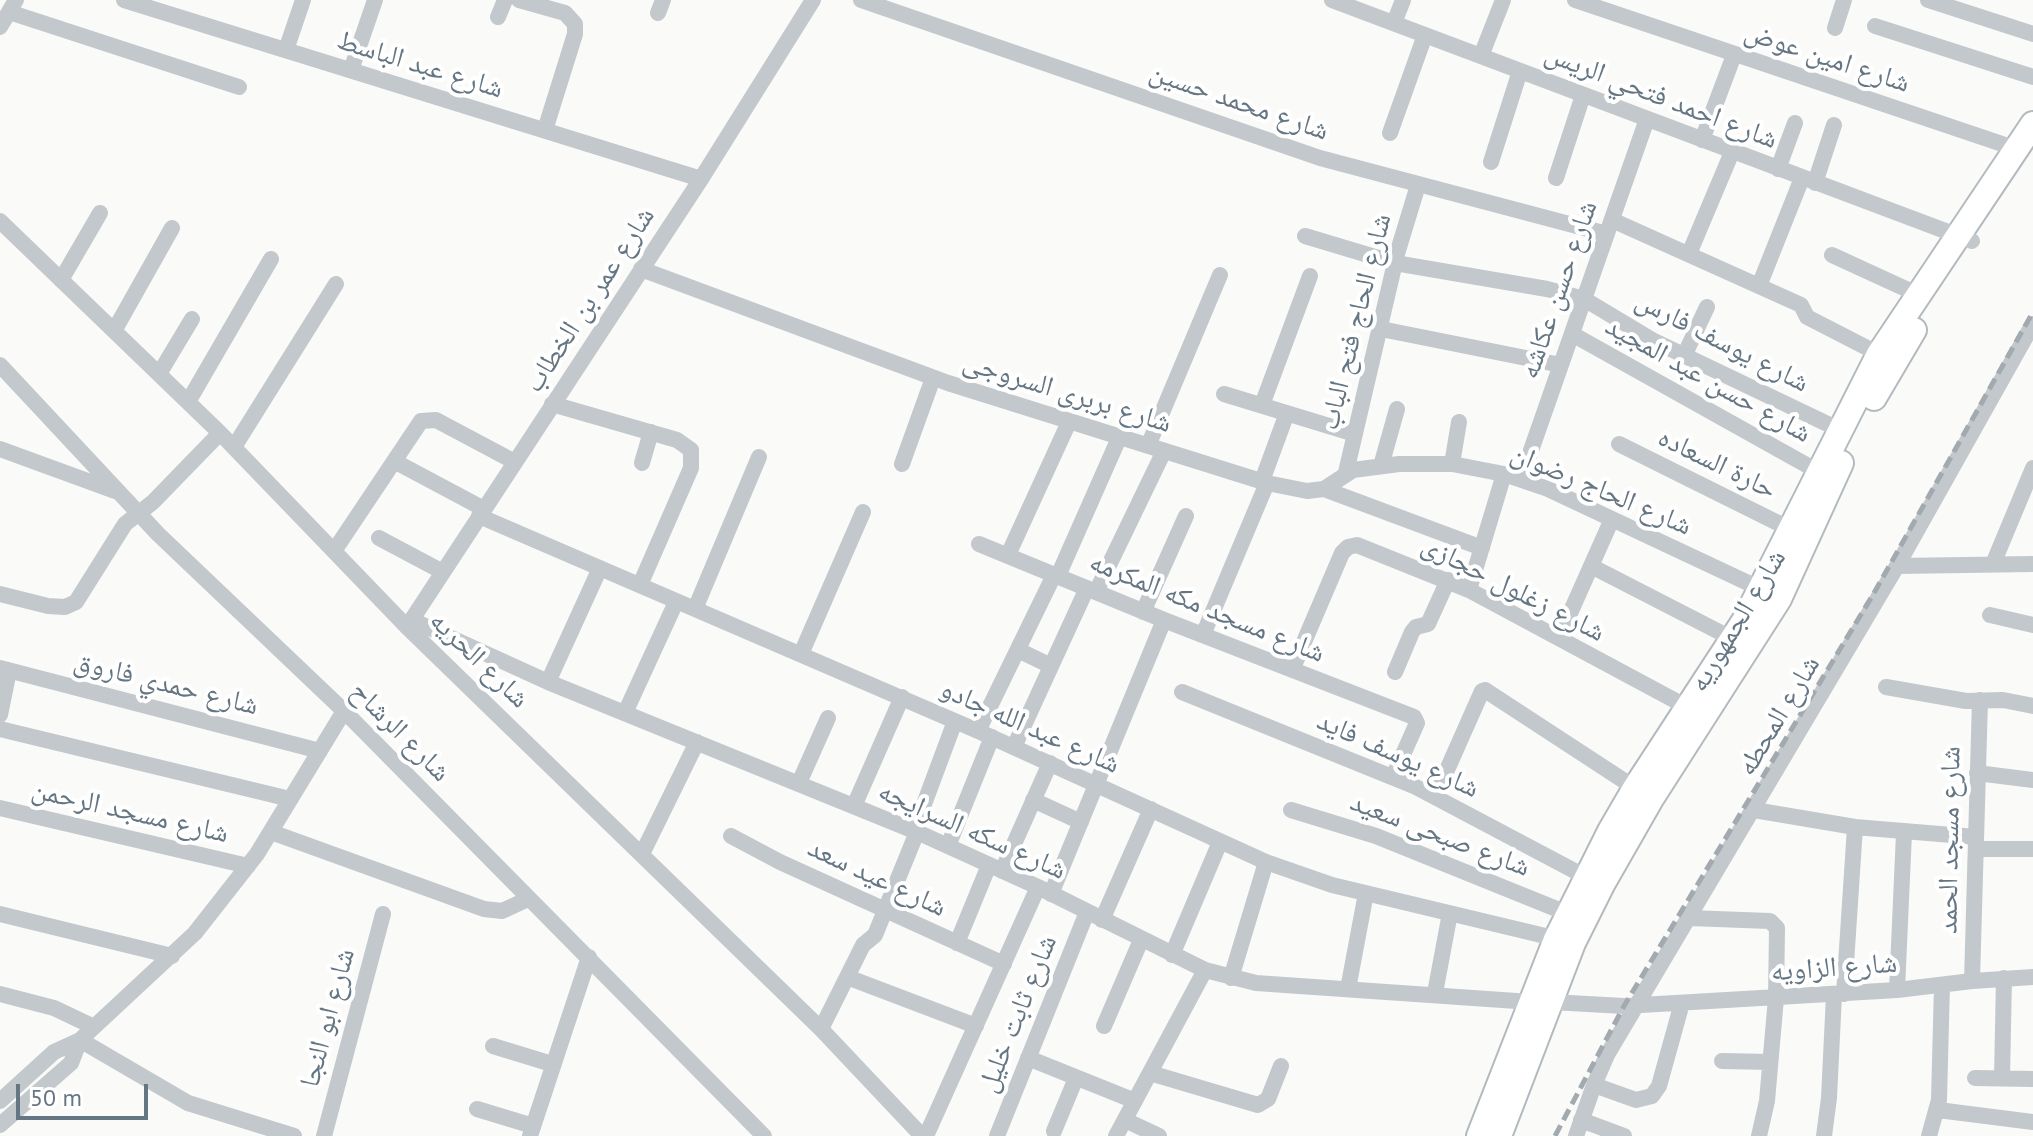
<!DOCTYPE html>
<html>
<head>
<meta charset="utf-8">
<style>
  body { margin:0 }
  #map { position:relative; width:2033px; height:1136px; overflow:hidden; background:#fafaf8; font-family:"PT Sans",sans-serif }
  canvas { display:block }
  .scale { position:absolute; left:16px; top:1084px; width:132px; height:36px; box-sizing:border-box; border:4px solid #657683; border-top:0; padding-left:10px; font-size:24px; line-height:28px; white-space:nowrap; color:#657683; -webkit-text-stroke:6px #fff; paint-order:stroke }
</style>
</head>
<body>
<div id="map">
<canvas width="2033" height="1136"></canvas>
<div class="scale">50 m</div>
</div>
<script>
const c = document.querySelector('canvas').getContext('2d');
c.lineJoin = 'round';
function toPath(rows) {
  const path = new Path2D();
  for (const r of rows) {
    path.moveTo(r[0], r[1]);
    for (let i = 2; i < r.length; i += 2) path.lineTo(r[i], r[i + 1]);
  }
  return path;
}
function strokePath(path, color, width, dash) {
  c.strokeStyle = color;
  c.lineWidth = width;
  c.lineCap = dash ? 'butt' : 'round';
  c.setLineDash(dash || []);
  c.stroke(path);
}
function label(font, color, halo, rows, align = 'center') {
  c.font = font + ' "PT Sans","Noto Naskh Arabic",sans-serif';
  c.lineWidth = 8;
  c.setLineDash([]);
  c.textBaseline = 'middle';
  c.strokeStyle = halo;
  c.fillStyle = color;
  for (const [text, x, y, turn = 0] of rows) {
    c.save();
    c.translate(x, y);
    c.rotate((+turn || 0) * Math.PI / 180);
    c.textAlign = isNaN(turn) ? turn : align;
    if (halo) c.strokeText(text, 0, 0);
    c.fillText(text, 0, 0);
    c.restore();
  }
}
const secondary = toPath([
  [1874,398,1914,330],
  [1479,1136,1556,939,1610,831,1635,788,1744,621,1879,354,2033,124],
  [1499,1136,1573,943,1603,883,1651,799,1779,599,1841,463]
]);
strokePath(secondary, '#b3babf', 28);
strokePath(toPath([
  [124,0,701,179],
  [519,0,565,13,575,24,575,34,545,130],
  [861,0,1320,158,1607,234],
  [1332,0,1972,241],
  [1575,0,2017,149],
  [1928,0,2033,34],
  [9,12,239,87],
  [658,13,663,0],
  [498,17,505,0],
  [1394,23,1403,0],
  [1875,26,2033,77],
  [0,27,16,0],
  [1835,28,1844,0],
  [286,50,303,0],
  [1481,56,1503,0],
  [351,70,375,0],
  [1390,133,1425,35],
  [1702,140,1734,55],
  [1491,162,1520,71],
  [1778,169,1795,123],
  [1556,178,1583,95],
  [1815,183,1834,125],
  [1612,220,1801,305,1807,317,1879,354],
  [0,221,220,433,407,627,821,1029,922,1136],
  [1305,236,1395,263,1547,289,1584,299,1654,341,1838,429],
  [1689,254,1732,152],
  [1832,255,1919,295],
  [641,269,948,383,1267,483,1307,491,1324,489,1482,548],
  [61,280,100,213],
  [1759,286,1802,178],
  [1381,329,1561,365],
  [114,331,172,228],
  [1572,334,1819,472],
  [1684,356,1707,307],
  [0,365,158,534,344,711,764,1136],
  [159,374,192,319],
  [1224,394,1355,434],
  [188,402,271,259],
  [552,404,677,440,691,450,691,468,640,585],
  [1262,405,1310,276],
  [1619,444,1792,530],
  [1148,446,1220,275],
  [234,447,336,284],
  [0,449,115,491],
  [394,461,484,509],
  [642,463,651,432],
  [902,464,933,378],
  [1452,464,1459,422],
  [1381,466,1397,409],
  [1346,472,1397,254,1418,185],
  [1521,479,1647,119],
  [1262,481,1287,413],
  [1324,489,1353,470,1399,464,1452,464,1504,474,1548,489,1761,589],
  [479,516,978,731,1266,862,1332,885,1562,940],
  [379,538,443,572],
  [979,544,1164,620,1414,717,1417,723,1393,777],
  [334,551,421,421,436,420,515,462],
  [1008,555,1069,422],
  [1993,564,2033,468],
  [1591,566,1733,639],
  [1897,566,2033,564],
  [1058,576,1119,438],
  [1469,590,1504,474],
  [1096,592,1164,451],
  [0,594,48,606,65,607,76,602,125,524,153,502,220,433],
  [695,609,759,457],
  [1143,612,1186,516],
  [1990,615,2033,625],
  [412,620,548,682,917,832,1038,887,1205,970,1256,983,1531,1002],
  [407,627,701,179,813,0],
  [1203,635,1267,483],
  [1559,638,1612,519],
  [1018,650,1051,666],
  [801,654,863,512],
  [0,668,320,751],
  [1292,670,1342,553,1348,547,1357,545,1469,590,1687,707],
  [1395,672,1412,632,1416,627,1428,624,1448,580],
  [548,682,600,568],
  [1886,687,1966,701,2003,700,2033,706],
  [1182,692,1414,786,1586,877],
  [625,713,676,602],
  [0,715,9,671],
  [0,729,290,799],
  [978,731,1054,575],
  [1014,747,1087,588],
  [1977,773,2033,780],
  [799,783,828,718],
  [1435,797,1482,691,1485,690,1635,788],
  [1033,800,1081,822],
  [854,806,902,697],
  [0,808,248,866],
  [1291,810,1376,836,1569,914],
  [1754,810,1855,827,1976,837],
  [914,831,955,721],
  [271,832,484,909,502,911,528,899],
  [731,836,780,862,1004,964],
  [948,846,992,737],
  [1976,849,2033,849],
  [642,854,697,742],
  [1002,871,1050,763],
  [1051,894,1164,620],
  [0,914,172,956],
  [1689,918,1770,921,1777,928,1776,998,1767,1101,1759,1136],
  [1102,920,1151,809],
  [957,943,989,865],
  [1172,955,1220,842],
  [847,977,976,1026],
  [1231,978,1266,862],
  [1972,981,1980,700],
  [1348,989,1366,893],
  [1897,990,1904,833],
  [1435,993,1450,913],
  [0,994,54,1008,94,1027],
  [1844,994,1855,827],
  [1551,1002,1624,1006,1897,990,1972,981,2033,977],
  [1104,1026,1141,940],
  [821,1029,863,945,875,935,917,832],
  [80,1040,188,1103,294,1136],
  [493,1046,552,1064],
  [1028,1058,1135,1101],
  [1722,1061,1770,1062],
  [1150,1073,1258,1105,1268,1099,1281,1066],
  [1975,1078,2033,1079],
  [2002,1078,2004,978],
  [1594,1085,1636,1100,1652,1096,1659,1086,1682,1003],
  [0,1101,54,1052,80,1040,195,933,257,854,344,711],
  [477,1109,533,1126],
  [1938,1110,2033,1122],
  [1125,1120,1159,1136],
  [1581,1120,1624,1136],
  [0,1125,71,1063,80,1040],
  [1054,1131,1076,1078],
  [324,1136,383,914],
  [530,1136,589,957],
  [926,1136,1038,887],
  [997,1136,1087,912],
  [1116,1136,1205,970],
  [1576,1136,1594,1085,1607,1055,1897,566,2033,324],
  [1824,1136,1829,1098,1834,995],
  [1929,1136,1939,1100,1942,985]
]), '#c3c8cc', 16);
strokePath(secondary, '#fff', 24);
strokePath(toPath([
  [1555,1136,1624,1006,1874,593,2033,312]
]), '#a2aab0', 5, [12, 6]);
label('28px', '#657683', '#fff', [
  ["شارع امين عوض",1827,58,18],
  ["شارع عبد الباسط",420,65,17],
  ["شارع احمد فتحي الريس",1661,97,21],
  ["شارع محمد حسين",1239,102,19],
  ["شارع حسن عكاشه",1559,290,-71],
  ["شارع عمر بن الخطاب",590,300,-57],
  ["شارع الحاج فتح الباب",1356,322,-76],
  ["شارع يوسف فارس",1722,342,27],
  ["شارع حسن عبد المجيد",1708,380,29],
  ["شارع بربرى السروجى",1067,393,17],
  ["حارة السعاده",1717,464,26],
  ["شارع الحاج رضوان",1601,490,23],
  ["شارع زغلول حجازى",1513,589,27],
  ["شارع مسجد مكه المكرمه",1207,608,22],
  ["شارع الجمهوريه",1738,621,-59],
  ["شارع الحريه",479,660,44],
  ["شارع حمدي فاروق",166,684,14],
  ["شارع المحطه",1779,716,-59],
  ["شارع عبد الله جادو",1030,727,24],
  ["شارع الرشاح",400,732,45],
  ["شارع يوسف فايد",1398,755,24],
  ["شارع مسجد الرحمن",130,812,13],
  ["شارع سكه السرايجه",972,831,24],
  ["شارع صبحى سعيد",1440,835,21],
  ["شارع مسجد الحمد",1950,840,-89],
  ["شارع عيد سعد",877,878,25],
  ["شارع الزاويه",1834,968,-4],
  ["شارع ثابت خليل",1018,1014,-68],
  ["شارع ابو النجا",328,1018,-75]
]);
</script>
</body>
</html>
